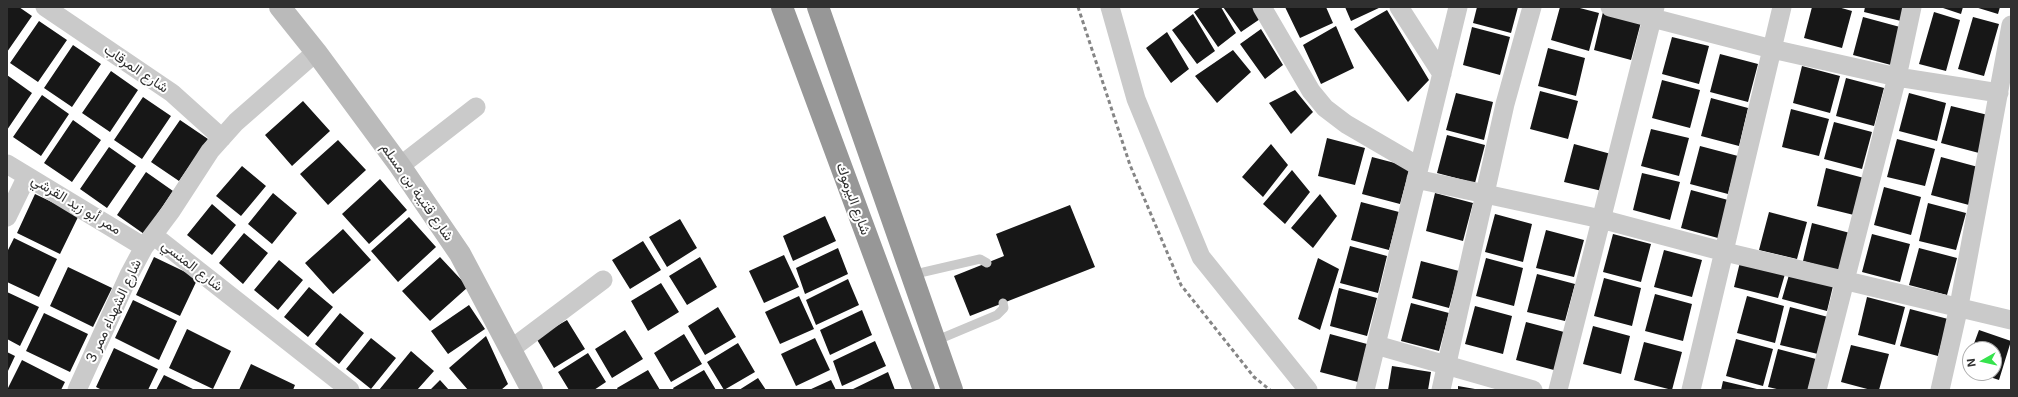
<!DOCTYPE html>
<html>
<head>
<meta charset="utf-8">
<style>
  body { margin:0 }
  #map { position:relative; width:2018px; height:397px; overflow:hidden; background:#fff; font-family:Inter,sans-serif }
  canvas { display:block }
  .frame { position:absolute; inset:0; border:8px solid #303030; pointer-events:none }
  .north { position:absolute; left:1962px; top:341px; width:40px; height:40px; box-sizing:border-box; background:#fff; border:1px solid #acacac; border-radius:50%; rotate:262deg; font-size:11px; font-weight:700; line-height:16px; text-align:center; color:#303030 }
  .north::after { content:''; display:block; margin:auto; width:14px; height:18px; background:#36e34d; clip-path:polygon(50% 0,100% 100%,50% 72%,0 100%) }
</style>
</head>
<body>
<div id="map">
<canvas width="2018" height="397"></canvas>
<div class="frame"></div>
<div class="north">N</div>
</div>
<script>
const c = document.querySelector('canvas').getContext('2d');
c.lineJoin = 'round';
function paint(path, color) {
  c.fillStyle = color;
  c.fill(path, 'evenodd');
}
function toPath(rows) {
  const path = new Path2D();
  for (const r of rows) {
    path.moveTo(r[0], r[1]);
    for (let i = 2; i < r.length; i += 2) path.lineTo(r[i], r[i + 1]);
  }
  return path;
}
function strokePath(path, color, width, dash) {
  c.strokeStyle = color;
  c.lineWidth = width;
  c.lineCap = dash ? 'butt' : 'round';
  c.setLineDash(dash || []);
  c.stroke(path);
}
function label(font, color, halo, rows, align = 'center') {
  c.font = font + ' Inter,Vazirmatn,sans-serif';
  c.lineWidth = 4;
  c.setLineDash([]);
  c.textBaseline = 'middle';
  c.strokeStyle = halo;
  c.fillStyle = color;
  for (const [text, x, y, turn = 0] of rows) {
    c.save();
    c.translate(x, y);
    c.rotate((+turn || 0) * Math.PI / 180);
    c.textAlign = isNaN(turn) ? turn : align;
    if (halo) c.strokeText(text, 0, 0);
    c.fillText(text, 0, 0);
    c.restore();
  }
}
paint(toPath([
  [7,7,19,7,32,16,7,52],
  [1201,7,1221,7,1236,33,1218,47,1194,12],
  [1223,7,1253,7,1260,19,1241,32],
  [1285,7,1326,7,1333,23,1300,38],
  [1345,7,1381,7,1351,21],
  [1477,7,1518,7,1511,33,1473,23],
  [1560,7,1576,7,1599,13,1589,51,1551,40],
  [1812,7,1838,7,1852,11,1842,48,1804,38],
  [1865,7,1905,7,1901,21,1864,12],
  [1940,7,1963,7,1961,14],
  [1975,7,2000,7,1998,14],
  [1387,10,1429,80,1408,102,1354,29],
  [1603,12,1641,22,1631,60,1594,50],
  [1934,12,1960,20,1946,71,1919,64],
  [1193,14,1215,51,1197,64,1172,30],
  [1863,17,1900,27,1891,65,1853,55],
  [1973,17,1999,24,1984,76,1958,69],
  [39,21,67,40,38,82,10,63],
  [1336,26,1354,68,1321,84,1303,45],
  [1472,27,1510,37,1500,75,1463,65],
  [1261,29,1283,65,1265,79,1240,44],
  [1167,32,1189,69,1171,83,1146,48],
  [1672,37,1709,46,1699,84,1662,74],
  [73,45,101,64,72,107,44,88],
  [1548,48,1585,58,1576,96,1538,86],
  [1233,50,1251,72,1217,103,1195,76],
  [1720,54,1758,64,1748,102,1710,92],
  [1802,66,1840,76,1830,113,1793,103],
  [111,71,138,90,110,132,82,113],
  [7,75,32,93,7,130],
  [1846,78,1884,88,1874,126,1836,116],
  [1662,80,1700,90,1690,128,1652,118],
  [1295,90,1313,112,1291,134,1269,103],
  [1540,91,1578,101,1568,139,1530,129],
  [1456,93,1493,102,1484,140,1446,130],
  [1909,93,1946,103,1937,141,1899,131],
  [42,95,69,114,41,156,13,137],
  [143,97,171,116,142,159,114,140],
  [1711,98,1748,108,1739,146,1701,136],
  [303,101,330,131,292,166,265,135],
  [1951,106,1988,115,1979,153,1941,143],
  [1791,109,1829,119,1819,156,1782,147],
  [73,120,101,140,72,182,44,163],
  [180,120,208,139,179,181,151,162],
  [1834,122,1872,132,1862,169,1824,159],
  [1651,129,1689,138,1679,176,1641,166],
  [1447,135,1485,145,1475,183,1437,173],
  [1327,138,1365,148,1355,185,1318,176],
  [1897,139,1935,149,1925,186,1887,177],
  [338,140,366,170,328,205,300,174],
  [1271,144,1288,165,1263,197,1242,177],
  [1574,144,1611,154,1602,191,1564,182],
  [1700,146,1738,156,1728,194,1690,184],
  [109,147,136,166,107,208,80,189],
  [1372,157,1410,167,1400,204,1362,194],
  [1941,157,1978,167,1969,205,1931,195],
  [242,166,266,186,241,216,216,196],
  [1826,168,1864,178,1854,215,1817,206],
  [1292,170,1310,192,1285,224,1263,204],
  [146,172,173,191,144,234,117,215],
  [1642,173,1680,182,1670,220,1633,210],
  [380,179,407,210,369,244,342,214],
  [1884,187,1921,197,1911,235,1874,225],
  [1691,190,1728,200,1718,238,1681,228],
  [273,193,297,213,272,244,248,224],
  [1435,193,1473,203,1463,241,1426,231],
  [35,194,79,215,60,254,17,233],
  [1320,194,1337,216,1313,248,1291,228],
  [1361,202,1399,212,1389,250,1351,240],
  [1928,203,1966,213,1956,250,1919,241],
  [212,204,236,225,212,255,187,235],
  [1070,205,1095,267,970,316,954,276,1004,256,996,234],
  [1769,212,1807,222,1797,259,1759,250],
  [1495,214,1532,224,1523,262,1485,252],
  [825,216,836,241,793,261,783,236],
  [409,217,436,247,398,282,371,251],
  [680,219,697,248,667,267,649,237],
  [1812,223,1850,233,1840,271,1803,261],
  [343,229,371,260,333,294,305,263],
  [1546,230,1584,240,1574,277,1536,268],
  [244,233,268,253,243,284,219,263],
  [1613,234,1651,244,1641,282,1603,272],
  [1872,234,1910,244,1900,282,1862,272],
  [14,238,57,259,39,297,7,282,7,252],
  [643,241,661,270,630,289,612,260],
  [1350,246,1387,256,1378,293,1340,283],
  [838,248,848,274,805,294,796,268],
  [1919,248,1957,258,1947,295,1909,285],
  [1664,250,1702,260,1692,297,1654,287],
  [784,255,799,287,764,303,749,271],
  [154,257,198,278,180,316,136,295],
  [440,257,468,287,430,321,402,291],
  [700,257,717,287,687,305,669,276],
  [1318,258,1339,269,1320,330,1298,319],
  [1486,258,1523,268,1514,306,1476,296],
  [279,260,303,280,278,310,254,290],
  [1421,261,1459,271,1449,308,1412,298],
  [1740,262,1785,274,1778,298,1734,287],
  [68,267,112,288,93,327,50,306],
  [1537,274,1575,284,1565,321,1527,312],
  [1789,275,1833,286,1827,311,1782,299],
  [1604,278,1641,288,1632,326,1594,316],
  [848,279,859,305,816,325,806,300],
  [661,283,679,312,648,331,631,301],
  [309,287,333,307,308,337,284,317],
  [1339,288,1377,298,1367,336,1330,326],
  [7,292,39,307,20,346,7,339],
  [1655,294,1692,304,1683,341,1645,331],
  [799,296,814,329,780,344,765,312],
  [1747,296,1784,306,1775,343,1737,333],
  [1867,297,1905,307,1895,345,1858,335],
  [133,300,177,321,159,360,115,338],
  [1411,303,1449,313,1439,351,1401,341],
  [469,305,485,329,448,354,431,331],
  [1475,306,1512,316,1503,354,1465,344],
  [718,307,736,337,705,355,688,326],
  [1790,307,1828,317,1818,354,1780,345],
  [1910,309,1948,319,1938,356,1900,346],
  [862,310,872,335,830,355,820,330],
  [44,313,88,334,70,372,26,351],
  [340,313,364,333,339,364,315,344],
  [567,320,585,349,554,368,536,338],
  [1526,322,1564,332,1554,370,1516,360],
  [1593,326,1630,336,1621,374,1583,364],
  [187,329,231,351,213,389,169,368],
  [625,330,643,359,612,378,595,349],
  [1979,330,2011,341,1999,380,1978,373,1994,373,1994,349,1972,349],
  [684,334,702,364,671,382,654,353],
  [1330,334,1367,344,1358,382,1320,372],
  [486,336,508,384,501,390,468,390,449,368],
  [371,338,396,358,371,389,346,369],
  [815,338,830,370,796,386,781,354],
  [1736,339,1773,349,1763,386,1726,376],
  [875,341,886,366,842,386,833,361],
  [1644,342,1682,352,1672,390,1634,380],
  [738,343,755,372,724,390,707,362],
  [1851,345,1889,354,1879,390,1871,390,1841,382],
  [114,348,158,369,148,390,102,390,96,387],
  [1778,349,1816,359,1808,390,1781,390,1768,387],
  [411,351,434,371,417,390,379,390],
  [7,352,15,356,7,373],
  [588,353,606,382,594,390,569,390,558,372],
  [1970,357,1970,370,1965,369],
  [22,360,65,382,61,390,7,390],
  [251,364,295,385,293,390,239,390],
  [1392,366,1431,372,1428,390,1388,390],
  [648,370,660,390,618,390,617,388],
  [704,370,716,390,674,390,673,388],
  [888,372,895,390,851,390],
  [164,375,195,390,156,390],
  [758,378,766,390,739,390],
  [440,380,449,390,430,390],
  [831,380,836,390,809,390],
  [1723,381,1757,389,1757,390,1721,390],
  [1458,386,1475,389,1475,390,1458,390]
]), '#171717');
strokePath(toPath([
  [911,275,980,259,987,263],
  [935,341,997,315,1004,308,1003,303]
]), '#cacaca', 9);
strokePath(toPath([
  [45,7,172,93,222,138],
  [1110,7,1136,99,1201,257,1308,390],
  [1262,7,1311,91,1325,108,1346,124,1418,166],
  [1399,7,1442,74],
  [1610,7,1772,49,1897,77,1999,93],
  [7,164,144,247],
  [400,166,476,107],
  [1416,179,1601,219,1725,252,2011,320],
  [7,217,27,176],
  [153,235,350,390],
  [1376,345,1533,390],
  [511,349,603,280],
  [77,390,129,275,144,247,171,211,210,151,236,122,316,52],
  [1365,390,1458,7],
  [1441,390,1505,104,1532,7],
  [1558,390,1655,7],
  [1691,390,1782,7],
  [1817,390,1897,77,1912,7],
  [1940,390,1959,306,2011,25]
]), '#cacaca', 19);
strokePath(toPath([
  [280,7,316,52,400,166,460,254,532,390]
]), '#bababa', 22);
strokePath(toPath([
  [782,7,924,390],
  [818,7,952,390]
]), '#979797', 22);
strokePath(toPath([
  [1078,7,1130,165,1181,285,1254,377,1270,390]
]), '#858585', 3, [4, 3]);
label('14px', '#303030', '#fff', [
  ["شارع المرقاب",136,69,34],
  ["شارع قتيبة بن مسلم",417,192,55],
  ["شارع اليرموك",853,199,70],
  ["ممر أبو زيد القرشي",76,205,31],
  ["شارع المنسي",192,266,38],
  ["شارع الشهداء ممر 3",114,311,-65]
]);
</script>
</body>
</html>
